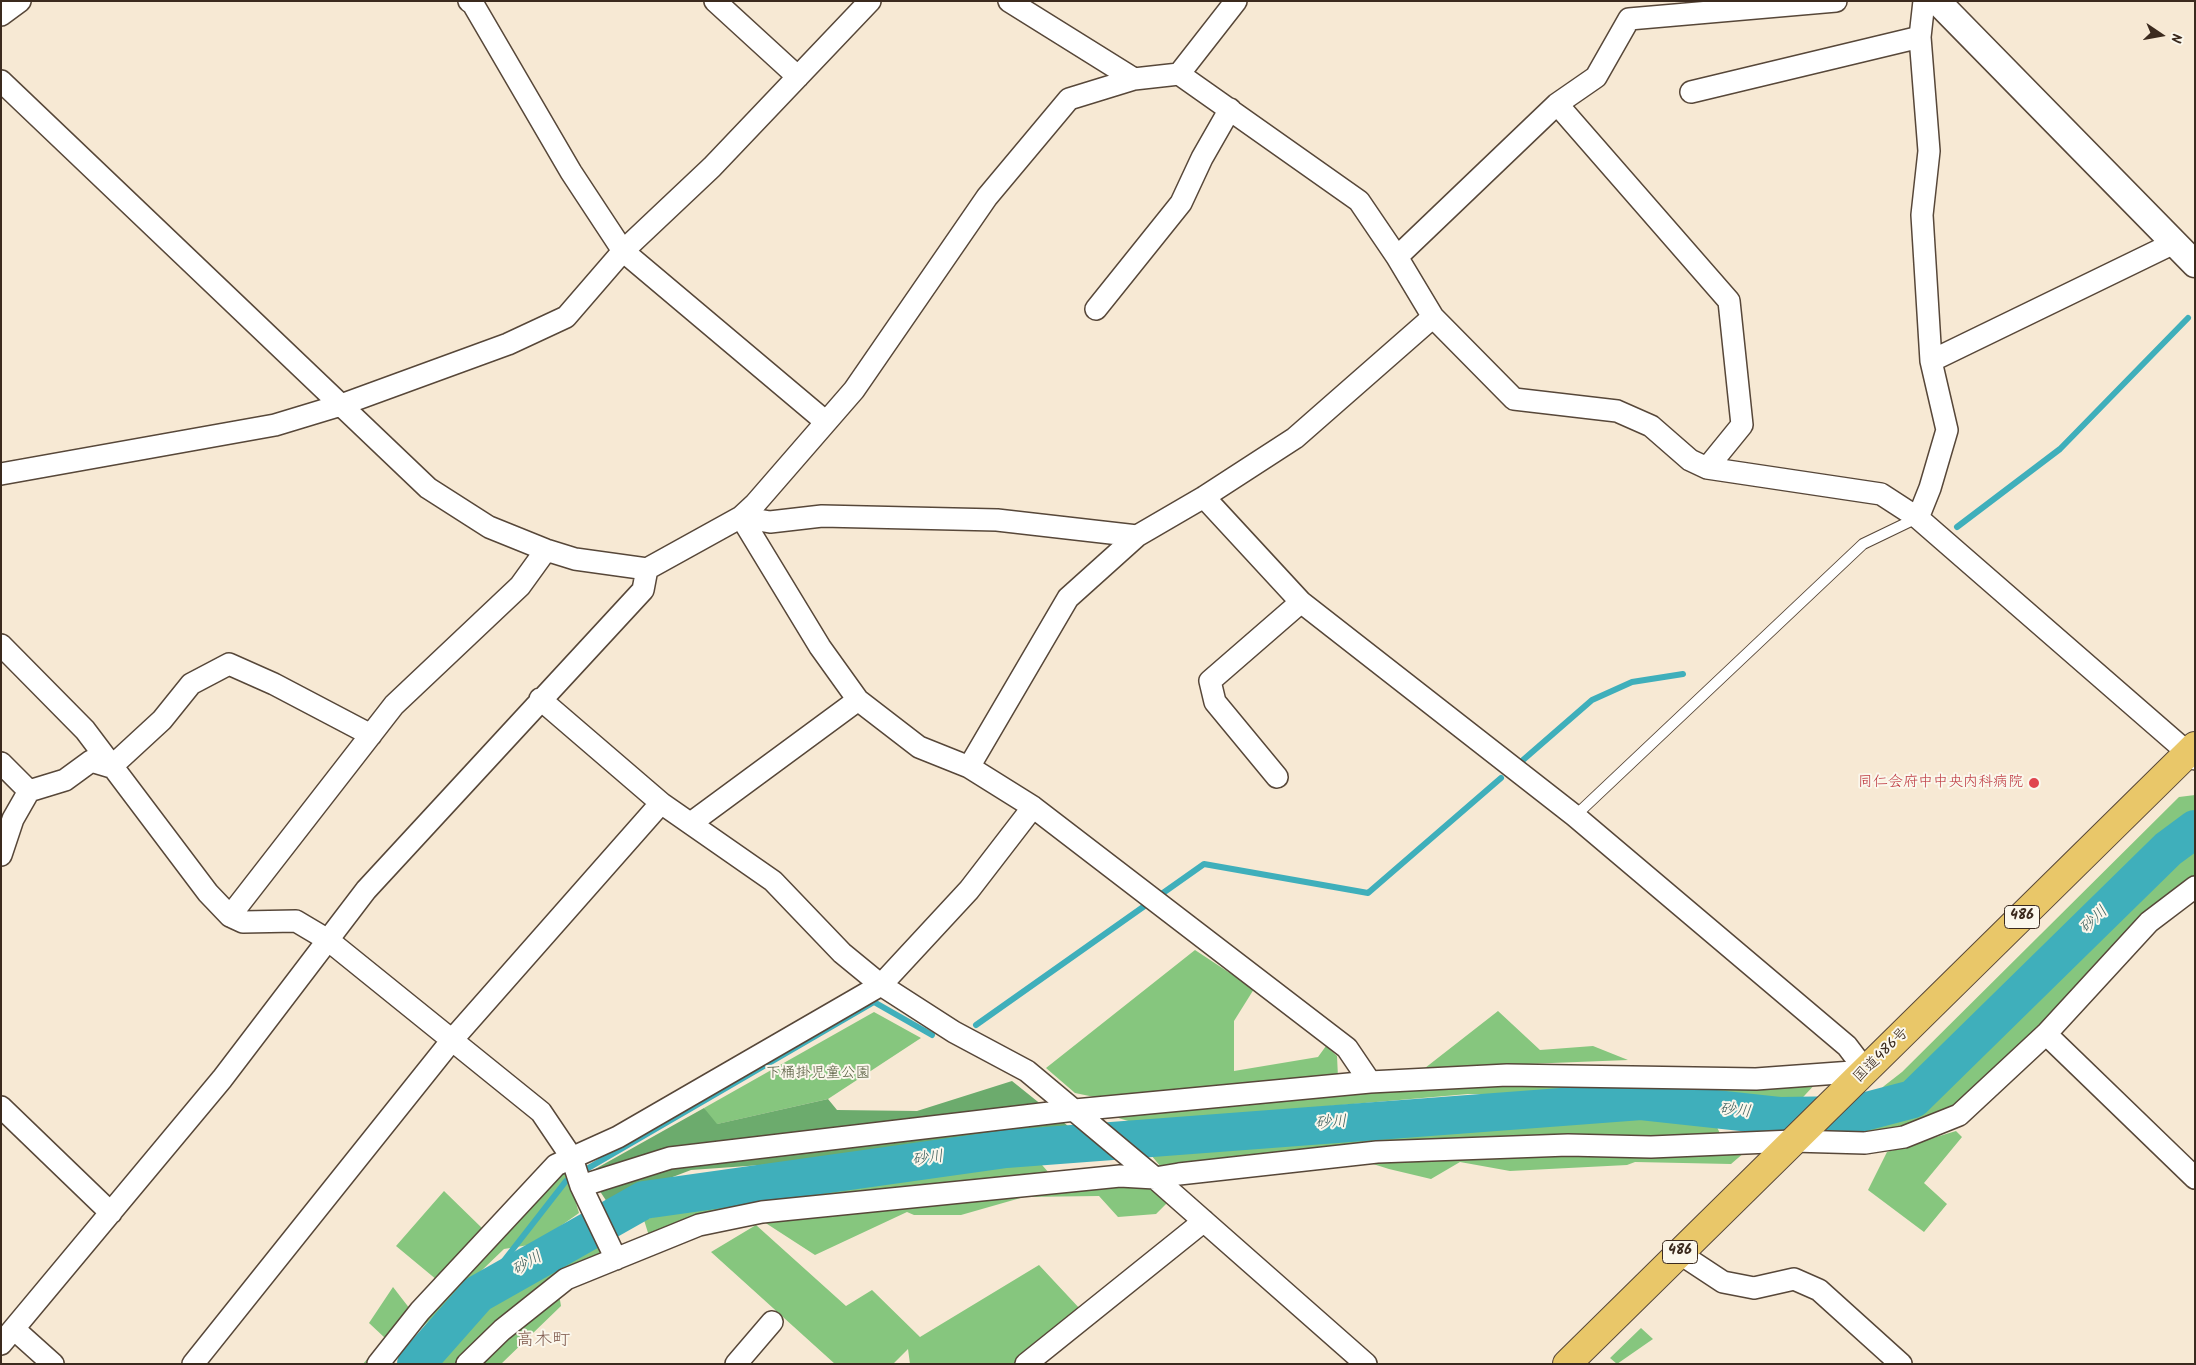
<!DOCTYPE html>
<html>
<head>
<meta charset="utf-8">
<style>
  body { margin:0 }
  #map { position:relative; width:2196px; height:1365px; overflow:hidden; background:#f7e9d4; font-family:Kalam,sans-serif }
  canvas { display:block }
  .frame { position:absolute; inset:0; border:2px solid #3b2a1e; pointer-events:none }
  .north { position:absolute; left:2136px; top:10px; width:50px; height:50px; -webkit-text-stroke:4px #fbf7ec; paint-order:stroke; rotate:102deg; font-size:14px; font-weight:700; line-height:20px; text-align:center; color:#3b2a1e }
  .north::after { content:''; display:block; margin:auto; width:18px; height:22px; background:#3b2a1e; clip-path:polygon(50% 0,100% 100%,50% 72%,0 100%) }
</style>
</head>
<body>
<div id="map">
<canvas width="2196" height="1365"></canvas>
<div class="frame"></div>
<div class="north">N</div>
</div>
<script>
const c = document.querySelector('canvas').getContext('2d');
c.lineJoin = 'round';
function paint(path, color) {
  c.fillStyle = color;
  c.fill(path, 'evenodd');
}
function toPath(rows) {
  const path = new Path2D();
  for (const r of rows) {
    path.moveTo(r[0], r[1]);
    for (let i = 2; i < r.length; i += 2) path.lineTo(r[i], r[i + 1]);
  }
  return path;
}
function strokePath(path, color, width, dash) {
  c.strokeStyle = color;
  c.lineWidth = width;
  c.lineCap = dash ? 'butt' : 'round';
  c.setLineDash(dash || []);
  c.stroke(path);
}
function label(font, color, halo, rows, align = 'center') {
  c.font = font + ' Kalam,"Klee One",sans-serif';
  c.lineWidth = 4;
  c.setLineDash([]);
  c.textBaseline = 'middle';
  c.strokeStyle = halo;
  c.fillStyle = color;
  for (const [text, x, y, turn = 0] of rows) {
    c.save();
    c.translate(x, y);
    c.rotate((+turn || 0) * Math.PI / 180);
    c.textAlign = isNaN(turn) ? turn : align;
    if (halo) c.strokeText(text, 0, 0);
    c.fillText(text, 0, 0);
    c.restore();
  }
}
paint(toPath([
  [2195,795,2195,875,2141,917,2037,1030,1958,1104,1906,1129,1836,1133,1884,1086,1902,1072,2179,797],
  [1195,950,1254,989,1234,1021,1234,1071,1318,1057,1326,1046,1337,1056,1338,1077,1104,1099,1075,1093,1046,1068],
  [1498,1011,1540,1050,1593,1046,1628,1060,1425,1068],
  [874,1012,921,1038,828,1099,713,1125,704,1108],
  [1511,1081,1818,1081,1792,1109,1645,1094,1468,1094,1135,1123,1105,1114],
  [1667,1110,1717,1127,1722,1138,1161,1167,1151,1155,1382,1130],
  [1956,1131,1962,1137,1924,1183,1947,1204,1924,1232,1868,1190,1887,1152],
  [1745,1152,1731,1164,1635,1162,1627,1165,1510,1171,1460,1162,1431,1179,1389,1169,1357,1159],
  [1036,1158,1049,1173,1147,1184,1167,1203,1156,1214,1118,1217,1099,1196,1024,1197,961,1215,914,1215,907,1212,815,1255,744,1209,649,1236,644,1220,682,1208,785,1191],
  [565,1166,579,1213,535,1244,504,1249,404,1345,424,1314],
  [444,1191,483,1229,437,1280,396,1246],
  [756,1225,846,1306,872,1290,920,1337,1039,1265,1081,1310,1014,1364,910,1364,908,1349,893,1364,835,1364,711,1252],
  [594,1238,604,1258,559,1294,561,1306,501,1364,438,1364,487,1297],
  [393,1287,410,1309,370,1364,363,1364,385,1338,369,1323],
  [1641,1328,1653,1339,1617,1364,1610,1358]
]), '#86c67e');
paint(toPath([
  [1012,1081,1068,1126,1019,1141,859,1158,691,1170,607,1202,588,1173,704,1108,717,1124,828,1099,837,1110,917,1111]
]), '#6cab6d');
strokePath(toPath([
  [1957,527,2060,449,2188,318],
  [1523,760,1592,700,1632,682,1683,674],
  [976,1025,1204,864,1368,893,1501,778],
  [478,1294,566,1181,874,1002,932,1035]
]), '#3fafbb', 6);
strokePath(toPath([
  [416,1364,478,1294,644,1200,1006,1149,1641,1101,1779,1116,1852,1115,1913,1099,2168,849,2195,829]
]), '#3fafbb', 38);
const service = toPath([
  [1575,816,1863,544,1917,518]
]);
const minor = toPath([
  [469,1,473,4,571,172,623,251,826,422],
  [715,1,798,77],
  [1009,1,1134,79,1179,74,1359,201,1397,257,1433,317,1514,399,1617,411,1651,426,1690,460,1707,468,1881,494,1918,518,2195,759],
  [1,15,20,1],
  [1179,74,1236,1],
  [1,81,428,488,489,527,546,550,575,559,647,569,741,517,755,504,854,390,987,197,1069,99,1134,79],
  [1691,92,1920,37],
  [1557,104,1729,301,1742,425,1707,468],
  [1397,257,1557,104,1596,77,1629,19,1836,1],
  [1096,309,1181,203,1202,158,1230,109],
  [1931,361,2174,243],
  [1,474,275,425,341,405,508,344,566,317,623,251,712,167,870,1],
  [1204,497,1301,602,1575,816,1847,1046,1866,1071],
  [741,517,820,647,858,700,919,747,969,767,1033,807,1347,1048,1370,1082],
  [741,517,770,522,822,516,997,520,1137,536],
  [1918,518,1930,488,1947,430,1931,361,1922,215,1929,151,1920,37,1924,1],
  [1,645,85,730,208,893,230,916,243,922,296,921,328,940,541,1112,572,1158,581,1186,616,1259],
  [540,699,661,803,773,881,842,953,881,985,954,1032,1027,1071,1155,1178,1366,1364],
  [1,763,29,791],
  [969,767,1068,598,1137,536,1204,497,1295,438,1433,317],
  [1277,777,1215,702,1210,681,1301,602],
  [691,823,858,700],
  [1,855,13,819,29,791,65,780,91,761,111,767,162,720,191,684,229,664,274,684,371,735],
  [230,916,394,705,520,586,546,550],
  [2046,1034,2195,1178],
  [1,1107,111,1213],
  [581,1186,670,1158,1075,1110,1370,1082,1507,1075,1756,1079,1866,1071],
  [1679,1253,1723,1282,1754,1288,1794,1279,1819,1290,1901,1364],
  [14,1329,53,1364],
  [1,1344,222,1079,366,890,643,590,647,569],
  [193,1364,452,1040,661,803],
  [378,1364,420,1311,556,1165,618,1137,881,985,969,890,1033,807],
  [467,1364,502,1330,566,1279,699,1225,762,1212,1120,1176,1155,1178,1179,1174,1377,1152,1568,1145,1651,1147,1793,1141,1865,1143,1904,1137,1959,1115,2046,1034,2149,922,2195,887],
  [736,1364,772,1322],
  [1026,1364,1204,1221]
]);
const tertiary = toPath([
  [1937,1,2195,264]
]);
const trunk = toPath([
  [1567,1364,2195,746]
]);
strokePath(service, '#574739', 12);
strokePath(minor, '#574739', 24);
strokePath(tertiary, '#574739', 29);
strokePath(trunk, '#574739', 30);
strokePath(service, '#fff', 10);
strokePath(minor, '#fff', 21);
strokePath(tertiary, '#fff', 26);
strokePath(trunk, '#e9c769', 28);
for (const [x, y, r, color] of [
  [2034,783,6,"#e0444e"]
]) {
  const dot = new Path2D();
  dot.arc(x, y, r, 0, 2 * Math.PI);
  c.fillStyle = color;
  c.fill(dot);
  strokePath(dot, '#fbf7ec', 2);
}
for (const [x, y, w] of [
  [2022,917,35],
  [1680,1252,35]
]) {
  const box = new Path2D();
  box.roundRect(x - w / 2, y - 11.5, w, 23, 4);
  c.fillStyle = '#fbf7ec';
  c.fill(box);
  strokePath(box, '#3b2a1e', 1);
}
label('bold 14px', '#3b2a1e', null, [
  ["486",2022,917],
  ["486",1680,1252]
]);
label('15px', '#be3a42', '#fbf7ec', [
  ["同仁会府中中央内科病院",2023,783]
], 'right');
label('15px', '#3b2a1e', '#fbf7ec', [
  ["国道486号",1882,1056,-45]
]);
label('15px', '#52593b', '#fbf7ec', [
  ["下桶掛児童公園",818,1074]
]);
label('italic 16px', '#3d5f5d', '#fbf7ec', [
  ["砂川",2095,921,-44],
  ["砂川",1735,1112,6],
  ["砂川",1331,1124,-4],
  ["砂川",928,1160,-8],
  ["砂川",528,1265,-30]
]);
label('18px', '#7e584b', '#fbf7ec', [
  ["高木町",543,1342]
]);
</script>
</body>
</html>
